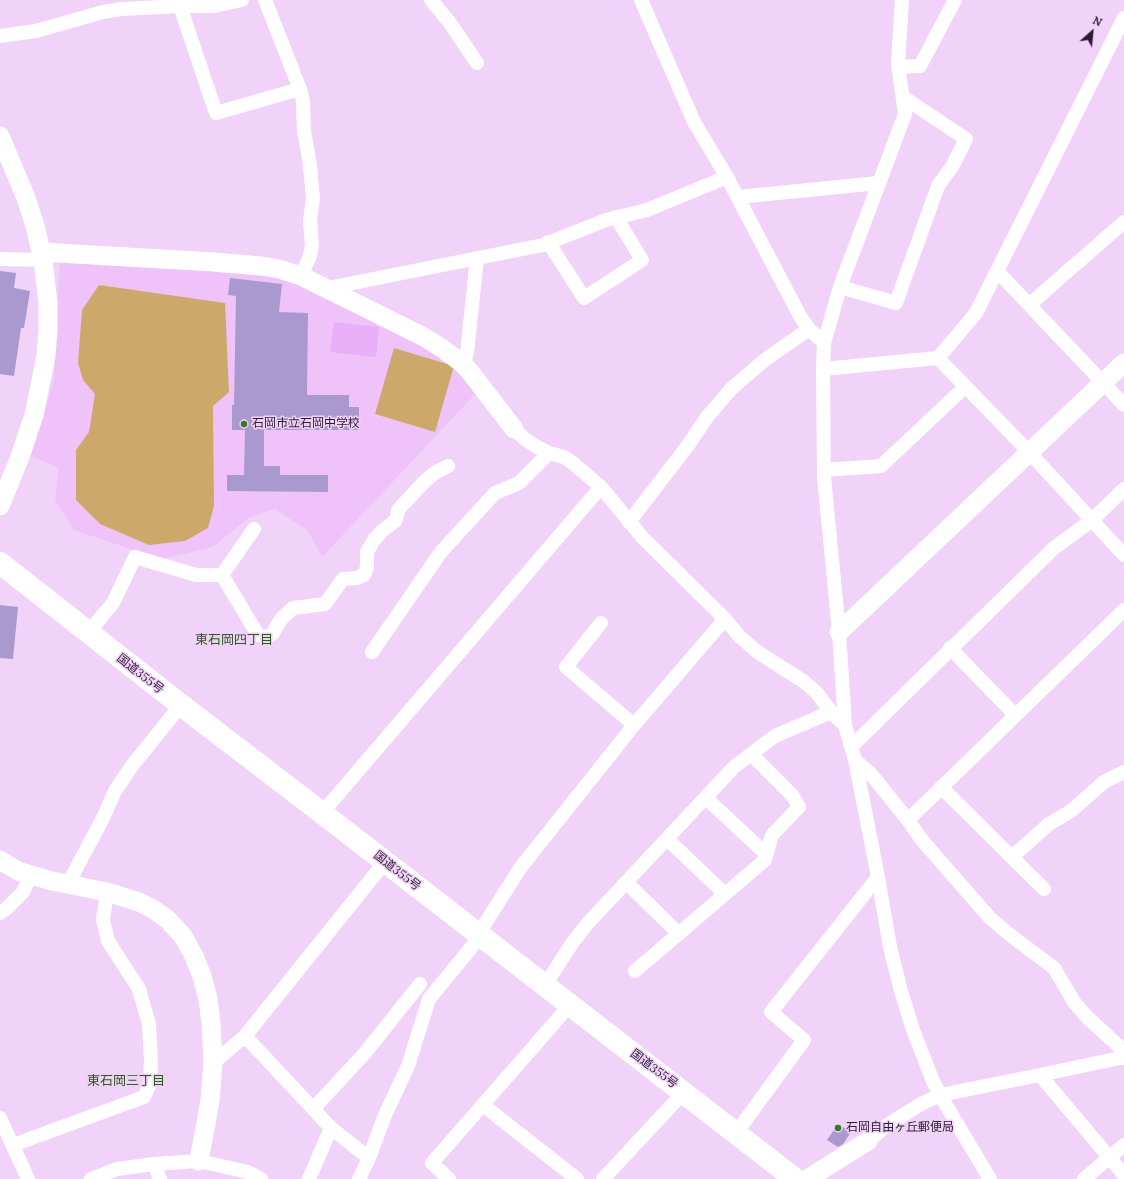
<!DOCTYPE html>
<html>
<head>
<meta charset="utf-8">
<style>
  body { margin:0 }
  #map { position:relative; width:1124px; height:1179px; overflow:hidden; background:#f1d2f9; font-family:Lora,serif }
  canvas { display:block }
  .north { position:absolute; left:1072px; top:12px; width:40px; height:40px; -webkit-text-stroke:3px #f1d2f9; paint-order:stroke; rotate:27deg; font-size:11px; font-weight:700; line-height:16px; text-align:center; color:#2b1c2f }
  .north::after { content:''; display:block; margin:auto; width:14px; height:18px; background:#2b1c2f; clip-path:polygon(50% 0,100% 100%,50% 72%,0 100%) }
</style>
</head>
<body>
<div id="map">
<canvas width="1124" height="1179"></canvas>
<div class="north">N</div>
</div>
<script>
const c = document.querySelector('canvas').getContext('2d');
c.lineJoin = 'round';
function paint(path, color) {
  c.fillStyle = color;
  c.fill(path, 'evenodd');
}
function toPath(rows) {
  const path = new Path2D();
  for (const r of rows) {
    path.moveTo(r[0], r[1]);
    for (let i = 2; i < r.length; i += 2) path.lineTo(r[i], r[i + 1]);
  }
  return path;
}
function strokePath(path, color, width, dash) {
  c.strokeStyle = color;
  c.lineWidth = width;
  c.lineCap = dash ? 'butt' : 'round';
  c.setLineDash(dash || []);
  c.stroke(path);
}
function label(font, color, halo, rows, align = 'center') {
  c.font = font + ' Lora,"Noto Sans JP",serif';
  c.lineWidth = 3;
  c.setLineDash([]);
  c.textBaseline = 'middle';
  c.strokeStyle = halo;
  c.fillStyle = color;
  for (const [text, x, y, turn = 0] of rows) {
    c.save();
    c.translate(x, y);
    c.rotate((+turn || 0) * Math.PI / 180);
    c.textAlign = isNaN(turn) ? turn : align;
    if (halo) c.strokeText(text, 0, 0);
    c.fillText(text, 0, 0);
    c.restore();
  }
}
paint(toPath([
  [60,261,168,265,235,274,269,272,311,283,454,363,477,392,322,557,307,530,275,509,248,518,213,547,160,559,74,530,55,500,59,468,31,456,54,380]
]), '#efc3fa');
paint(toPath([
  [99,285,225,303,229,392,213,406,214,506,208,528,185,541,149,545,100,524,76,500,76,450,89,432,95,394,83,380,78,363,82,310],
  [394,348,454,366,435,432,375,414]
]), '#cda86b');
paint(toPath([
  [334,322,379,327,376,357,330,352]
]), '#e8aef7');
paint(toPath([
  [0,271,16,273,14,288,30,291,24,328,21,328,14,376,0,374],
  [230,278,282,284,279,312,308,313,307,395,349,395,349,407,359,407,359,430,264,430,264,466,280,466,280,475,328,475,328,492,227,491,227,475,244,475,245,430,232,430,232,405,234,405,236,296,228,295],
  [0,605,18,607,13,659,0,658],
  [838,1124,851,1132,843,1144,838,1147,827,1140]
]), '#aa99cf');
strokePath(toPath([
  [265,0,300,89,303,101,304,131,310,165,313,199,310,220,312,245,310,256,301,276],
  [431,0,450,23,477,63],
  [641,0,694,122,727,177,800,316,809,329,824,343],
  [902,0,898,64,905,114,840,287,824,343,823,369,824,477,839,632,845,725,855,760,878,877,890,947,901,991,913,1030,933,1081,940,1095,990,1179],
  [180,6,216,113,300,89],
  [0,36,36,31,103,12,122,9,180,6,214,6,242,0],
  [898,67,920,66,955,0],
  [738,197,879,183],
  [548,242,584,298,642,260,616,217],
  [0,259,43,260],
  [997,271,1124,405],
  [840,287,896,303,938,186,953,165,966,139,903,97],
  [328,288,543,245,606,220,647,210,727,177],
  [1029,305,1124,222],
  [938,358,1029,452,1124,555],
  [463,364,467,353,477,258],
  [823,369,938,358,976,313,1124,18],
  [514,429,525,439,537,447,549,453,564,457,574,464,601,487,642,537,725,619,740,637,759,653,803,681,817,693,831,712,845,725],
  [824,470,881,466,965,387],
  [629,522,689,444,707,417,732,388,766,359,809,329],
  [222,575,258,635,268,637,273,633,281,619,293,608,325,604,343,579,357,578,364,575,367,567,367,552,374,540,382,531,395,521,397,516,398,510,426,480,436,472,448,466],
  [222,575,254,529],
  [601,623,566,667,634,725],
  [88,633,113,603,135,557,196,575,222,575],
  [950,648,1015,715],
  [372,652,441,552,495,493,519,483,549,453],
  [851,747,1054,548,1091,521,1124,489],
  [855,760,870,773,908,820,921,839,990,918,1010,935,1054,968,1074,1002,1086,1016,1124,1051],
  [941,787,1044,889],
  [706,798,766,854],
  [322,813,601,487],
  [908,820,1124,610],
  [667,839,725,894],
  [1012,857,1049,824,1071,811,1104,782,1124,772],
  [626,882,679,934],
  [68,884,103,818,115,791,131,767,181,705],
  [0,913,7,908,23,892,31,875],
  [635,971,765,860,771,838,774,833,799,807,792,795,751,754],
  [545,985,573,942,588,923,734,767,775,736,831,712],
  [245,1036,331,1128,369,1158],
  [213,1063,245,1036,385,862],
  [1040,1075,1124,1175],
  [483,1105,577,1179],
  [313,1109,365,1053,420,984],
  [0,1118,28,1179],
  [736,1133,804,1040,771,1012,878,877],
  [868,1141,886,1126,921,1104,940,1095,1040,1075,1120,1058,1124,1058],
  [13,1145,144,1097,150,1084,151,1059,149,1024,139,989,108,941,103,920,107,892],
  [154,1164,160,1179],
  [91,1179,117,1169,154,1164,199,1161,248,1172,261,1179],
  [309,1179,331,1128],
  [359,1179,369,1158,385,1115,408,1066,429,999,475,943,484,925,521,867,634,725,725,619],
  [449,1179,432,1163,570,1005],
  [603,1179,684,1092],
  [1084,1179,1124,1145]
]), '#fff', 14);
strokePath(toPath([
  [0,136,26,198,35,226,43,260,48,303,48,330,46,356,34,415,20,457,0,506],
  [41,252,213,262,261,266,279,269,301,276,424,337,443,349,463,364,471,373,514,429],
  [839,632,1124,363],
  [0,860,18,871,31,875,52,881,107,892,139,902,153,909,167,919,183,936,194,956,202,976,208,999,211,1023,213,1063,210,1101,199,1161],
  [807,1179,868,1141]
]), '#fff', 19);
strokePath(toPath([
  [0,563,181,705,322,813,795,1179]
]), '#fff', 22);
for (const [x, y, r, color] of [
  [244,424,4,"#367b1f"],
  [838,1128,4,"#367b1f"]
]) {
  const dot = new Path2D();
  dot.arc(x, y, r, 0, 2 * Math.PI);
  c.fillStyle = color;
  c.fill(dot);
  strokePath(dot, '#f1d2f9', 1.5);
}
label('12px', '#2b1c2f', '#f1d2f9', [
  ["石岡市立石岡中学校",252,424],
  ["石岡自由ヶ丘郵便局",846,1128]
], 'left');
label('12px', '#2b1c2f', '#f1d2f9', [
  ["国道355号",140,674,38],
  ["国道355号",397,871,38],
  ["国道355号",654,1069,37]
]);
label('13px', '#2d5a21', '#f1d2f9', [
  ["東石岡四丁目",234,640],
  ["東石岡三丁目",126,1081]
]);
</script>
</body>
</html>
